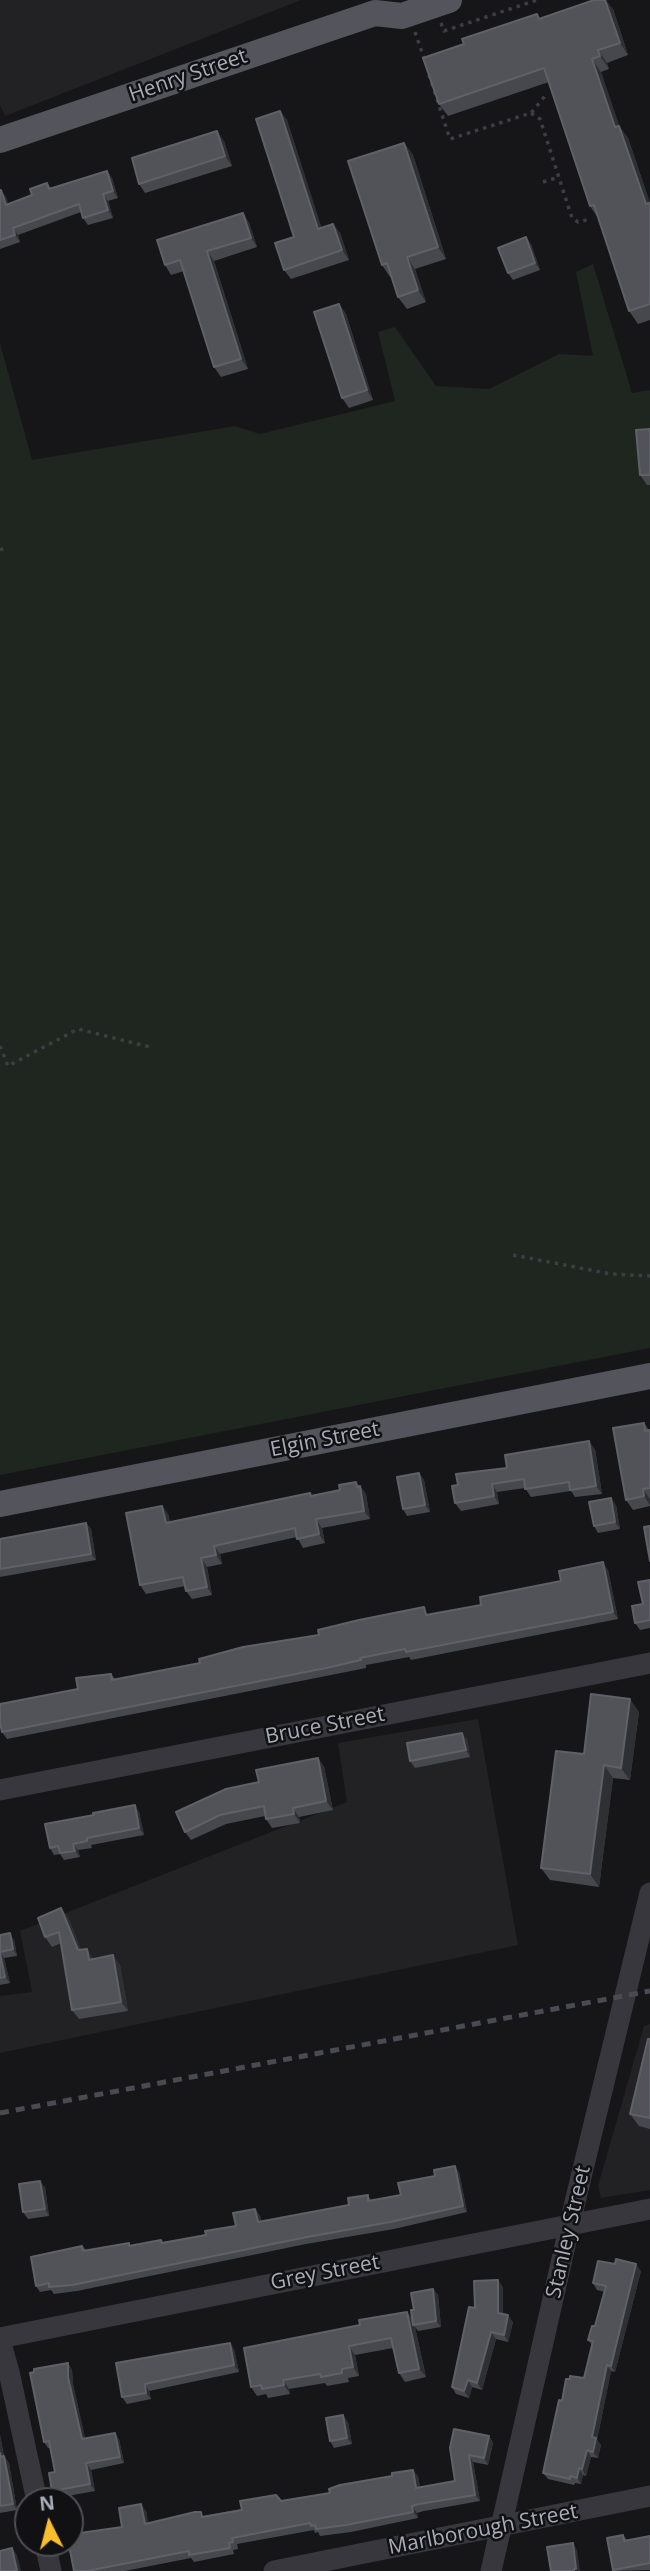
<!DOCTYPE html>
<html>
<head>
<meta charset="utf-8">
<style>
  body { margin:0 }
  #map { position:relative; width:650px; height:2571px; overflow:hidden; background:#161618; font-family:"Open Sans",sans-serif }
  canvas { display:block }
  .north { position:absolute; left:14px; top:2487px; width:70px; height:70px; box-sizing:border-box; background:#111113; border:2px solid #4d4f55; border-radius:50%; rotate:354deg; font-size:19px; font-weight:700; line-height:28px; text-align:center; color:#a7acb8 }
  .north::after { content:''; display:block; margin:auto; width:24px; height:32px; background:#f8be2d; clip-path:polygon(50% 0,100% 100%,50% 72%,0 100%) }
</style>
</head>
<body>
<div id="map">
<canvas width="650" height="2571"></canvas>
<div class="north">N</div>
</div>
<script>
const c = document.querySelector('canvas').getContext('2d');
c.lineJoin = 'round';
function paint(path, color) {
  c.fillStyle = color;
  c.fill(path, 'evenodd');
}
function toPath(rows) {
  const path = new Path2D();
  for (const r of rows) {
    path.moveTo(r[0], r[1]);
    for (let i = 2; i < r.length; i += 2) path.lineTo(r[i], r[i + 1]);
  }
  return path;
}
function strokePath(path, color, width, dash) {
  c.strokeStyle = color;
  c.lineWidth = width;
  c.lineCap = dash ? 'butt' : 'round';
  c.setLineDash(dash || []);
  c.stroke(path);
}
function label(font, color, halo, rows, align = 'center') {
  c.font = font + ' "Open Sans",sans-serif';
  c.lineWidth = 5;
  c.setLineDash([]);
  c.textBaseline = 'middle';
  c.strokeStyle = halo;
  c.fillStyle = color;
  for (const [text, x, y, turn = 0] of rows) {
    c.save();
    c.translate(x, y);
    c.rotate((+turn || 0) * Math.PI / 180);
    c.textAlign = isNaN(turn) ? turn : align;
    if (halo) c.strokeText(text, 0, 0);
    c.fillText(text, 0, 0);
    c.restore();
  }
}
paint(toPath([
  [0,0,301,0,5,116,0,105],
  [478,1719,518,1945,0,2053,0,1996,32,1992,20,1931,347,1802,338,1743],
  [650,2024,650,2190,601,2198,598,2186,644,2026]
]), '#222225');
paint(toPath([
  [593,264,632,393,650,390,650,1348,0,1475,0,343,32,460,235,426,260,434,395,401,378,332,395,327,436,386,489,389,559,354,593,356,576,272]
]), '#1e261f');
strokePath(toPath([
  [441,23,444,31,537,0],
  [415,32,425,61],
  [429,75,450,139,531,113,545,96],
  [531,113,540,119,572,218,578,222,590,219],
  [543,182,559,177],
  [0,550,7,547],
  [0,1046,8,1066,78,1029,150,1047],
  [513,1255,611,1274,650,1276]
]), '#3d3e44', 3.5, [3.5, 5]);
strokePath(toPath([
  [0,1790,650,1663],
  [0,2338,650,2209],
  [0,2340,9,2372,37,2501],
  [45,2543,51,2571],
  [274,2571,650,2496],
  [491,2571,575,2202,650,1893]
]), '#37373d', 21);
strokePath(toPath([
  [0,140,375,13,402,16,449,0],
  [0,1504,650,1376]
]), '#53545c', 26);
strokePath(toPath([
  [0,2113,650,1991]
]), '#4a4b52', 5, [9, 7]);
paint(toPath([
  [613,9,628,55,607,63,609,69,601,72,619,126,628,138,650,203,650,320,638,324,629,311,598,218,590,206,549,82,448,116,439,104,540,18],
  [280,111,287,120,321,228,333,224,340,233,349,260,291,279,284,270,294,237],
  [224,141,232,166,145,193,139,184],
  [404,143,413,155,446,259,415,269,426,302,407,309,398,297,392,277,390,277,382,265],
  [107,171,112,178,118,198,108,201,113,218,88,225,83,218,81,212,18,235,20,242,0,249,0,190,6,197,8,204,32,195,47,183,51,188],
  [243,213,249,223,257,247,214,261,248,369,221,377,214,367,184,271,171,275,165,265],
  [531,244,540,270,513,280,508,273],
  [339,304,346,314,373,400,349,408,342,398],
  [650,429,650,485,647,485,640,475],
  [644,1423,649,1430,650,1430,650,1506,633,1510,626,1500],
  [595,1449,602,1494,575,1497,571,1491,531,1497,525,1488,497,1492,499,1504,461,1511,455,1503,458,1485,507,1468],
  [419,1473,424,1480,430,1512,407,1516,403,1509],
  [360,1486,366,1494,370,1519,322,1528,325,1543,303,1548,297,1537,220,1554,222,1564,207,1567,212,1595,192,1599,186,1591,185,1586,146,1594,140,1585,162,1506,168,1514,170,1522],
  [616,1505,620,1529,598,1533,594,1526],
  [86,1523,91,1529,96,1560,0,1577,0,1539],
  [608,1570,618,1619,411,1660,409,1657,366,1665,366,1668,331,1675,7,1739,2,1732,111,1674,116,1680,200,1663,319,1635,481,1605,561,1581],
  [650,1580,650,1628,640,1630,635,1623,643,1604],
  [639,1712,630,1780,613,1778,599,1887,550,1880,541,1868,584,1754],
  [467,1739,470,1757,415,1768,410,1761],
  [318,1758,324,1767,333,1810,299,1817,300,1823,272,1828,266,1819,265,1816,226,1824,191,1840,185,1832,259,1782],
  [139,1812,144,1835,91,1845,92,1848,78,1850,80,1857,64,1860,60,1854,54,1855,50,1848],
  [68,1917,81,1950,93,1959,120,1965,128,2011,79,2019,72,2010,61,1943,52,1947,45,1937],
  [0,1935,14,1940,17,1956,4,1958,10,1983,0,1985],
  [650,2039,650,2129,639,2126,630,2114],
  [459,2172,467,2212,394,2229,306,2244,77,2291,54,2294,51,2290,40,2292,36,2286,82,2246,86,2250,163,2242,206,2235,236,2226,255,2209,260,2216,261,2221,349,2205,368,2195,371,2200,401,2195],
  [45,2187,49,2216,28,2219,23,2212],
  [641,2271,615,2372,611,2371,597,2440,601,2445,598,2458,591,2457,586,2476,583,2475,581,2484,575,2483,574,2485,548,2479,543,2473,562,2401,570,2379,584,2378,592,2345,588,2340,595,2326,605,2292,597,2290,593,2283],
  [503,2287,503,2314,513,2322,508,2342,496,2339,482,2390,472,2387,469,2398,456,2394,452,2387,475,2308],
  [433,2289,438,2295,441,2327,418,2331,415,2327,426,2377,405,2382,399,2373,393,2348,355,2355,359,2376,348,2378,349,2382,327,2386,325,2383,289,2389,290,2394,268,2398,266,2394,257,2396,251,2387,360,2325,407,2312,412,2319,414,2310],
  [234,2349,239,2372,149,2391,151,2399,127,2404,122,2397,116,2363],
  [68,2363,72,2370,73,2384,85,2439,119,2439,124,2463,91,2470,95,2491,57,2498,52,2491,55,2472,50,2448,48,2448,44,2442],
  [348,2422,352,2444,334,2448,330,2441],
  [0,2435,4,2456,9,2463,17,2510,0,2513],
  [489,2436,493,2443,488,2465,473,2462,480,2501,424,2511,417,2513,418,2518,351,2532,320,2536,318,2532,315,2533,314,2530,237,2544,238,2549,233,2550,234,2554,194,2562,191,2558,125,2571,74,2571,75,2544,122,2527,146,2511,148,2523,204,2516,418,2476,420,2487,455,2481,450,2448],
  [623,2535,627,2540,650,2536,650,2570,614,2571,613,2570]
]), '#47484d');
paint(toPath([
  [605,0,606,0,613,9,628,55,620,43],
  [598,50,607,63,609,69,600,56],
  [592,59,601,72,624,139,615,127],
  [280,111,287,120,325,238,318,229],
  [619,126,628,138,650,203,646,204],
  [217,131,224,141,232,166,225,156],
  [404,143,413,155,446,259,438,247],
  [107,171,112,178,118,198,113,191],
  [1,190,6,197,11,212,6,205],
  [103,194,108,201,113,218,108,210],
  [243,213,249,223,257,247,251,238],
  [333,224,340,233,349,260,342,250],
  [13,228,18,235,20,242,15,235],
  [526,237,531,244,540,270,535,263],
  [207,251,214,261,248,369,241,359],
  [407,257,415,269,426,302,418,290],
  [339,304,346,314,373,400,367,390],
  [589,1441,595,1449,602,1494,596,1486],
  [419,1473,424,1480,430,1512,425,1505],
  [356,1482,366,1494,370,1519,364,1511],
  [492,1484,497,1492,499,1504,494,1496],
  [643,1489,650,1499,650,1505,644,1496],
  [611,1498,616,1505,620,1529,615,1522],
  [162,1506,168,1514,172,1532,166,1523],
  [316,1519,322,1528,325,1543,319,1534],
  [86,1523,91,1529,96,1560,91,1554],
  [214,1546,220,1554,222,1564,216,1555],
  [201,1558,207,1567,212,1595,207,1587],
  [603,1562,608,1570,618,1619,613,1612],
  [630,1699,639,1712,630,1780,621,1768],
  [462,1733,467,1739,470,1757,466,1750],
  [318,1758,324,1767,333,1810,326,1801],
  [604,1765,613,1778,599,1887,590,1874],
  [135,1805,139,1812,144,1835,139,1828],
  [293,1808,299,1817,300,1823,294,1814],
  [73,1844,78,1850,80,1857,75,1851],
  [61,1908,68,1917,85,1959,78,1950],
  [10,1933,14,1940,17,1956,13,1949],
  [87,1949,93,1958,95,1969,89,1960],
  [0,1952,4,1958,10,1983,5,1977],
  [113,1955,120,1965,128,2011,121,2002],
  [455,2166,459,2172,467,2212,463,2206],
  [40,2181,45,2187,49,2216,45,2209],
  [255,2209,260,2216,262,2228,258,2222],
  [636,2264,641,2271,615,2372,611,2366],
  [498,2280,503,2287,503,2320,498,2313],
  [433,2289,438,2295,441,2327,436,2321],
  [407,2312,413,2321,413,2325,415,2327,426,2377,419,2369],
  [508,2315,513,2322,508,2342,504,2335],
  [491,2332,496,2339,482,2390,477,2383],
  [230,2343,234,2349,239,2372,234,2365],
  [349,2346,355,2355,359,2376,353,2367],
  [68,2363,72,2370,73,2384,87,2446,82,2439,68,2377],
  [607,2365,611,2371,597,2440,601,2445,598,2458,593,2452,592,2437],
  [283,2380,289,2389,290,2394,284,2385],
  [468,2380,472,2387,469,2398,464,2391],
  [145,2384,149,2391,151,2399,146,2393],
  [343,2415,348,2422,352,2444,347,2438],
  [115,2433,119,2439,124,2463,120,2457],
  [0,2435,5,2464,1,2457,0,2453],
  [489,2436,493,2443,488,2465,484,2458],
  [587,2450,591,2457,586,2476,582,2469],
  [469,2455,473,2462,480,2501,475,2495],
  [4,2456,9,2463,17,2510,13,2504],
  [86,2463,91,2470,95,2491,90,2484],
  [579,2468,583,2475,581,2484,577,2478],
  [413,2470,418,2476,421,2494,416,2488],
  [141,2504,146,2511,150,2530,145,2524],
  [412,2506,417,2513,418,2518,413,2512],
  [573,2543,577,2550,580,2571,578,2571,576,2569],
  [12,2548,17,2555,21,2571,17,2571]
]), '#2f3033');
const building = toPath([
  [594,0,605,0,620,43,598,50,600,56,592,59,615,127,619,126,646,204,650,203,650,304,629,311,594,205,590,206,544,68,439,104,423,58,464,44,462,39,537,14,539,19,594,0],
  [280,111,318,229,333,224,342,250,284,270,275,243,294,237,256,119,280,111],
  [217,131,225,156,139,184,132,158,217,131],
  [404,143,438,247,407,257,418,290,398,297,387,263,382,265,348,161,404,143],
  [107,171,113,191,103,194,108,210,83,218,79,204,13,228,15,235,0,240,0,190,1,190,6,205,32,195,30,189,47,183,49,189,107,171],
  [243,213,251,238,207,251,241,359,214,367,180,260,165,265,157,240,243,213],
  [526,237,535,263,508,273,498,248,526,237],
  [339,304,367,390,342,398,314,312,339,304],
  [650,429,650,475,640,475,636,430,650,429],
  [644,1423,645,1431,650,1430,650,1488,643,1489,644,1496,626,1500,613,1428,644,1423],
  [589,1441,596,1486,570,1490,569,1482,525,1489,524,1479,492,1484,494,1496,455,1503,452,1486,458,1485,456,1474,507,1468,505,1455,589,1441],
  [419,1473,425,1505,403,1509,397,1477,419,1473],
  [356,1482,357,1487,360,1486,364,1511,316,1519,319,1534,297,1539,295,1528,214,1546,216,1555,201,1558,207,1587,186,1591,183,1577,140,1585,126,1513,162,1506,166,1523,310,1493,311,1496,340,1490,339,1485,356,1482],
  [611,1498,615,1522,594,1526,589,1502,611,1498],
  [86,1523,91,1554,0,1569,0,1539,86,1523],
  [650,1526,650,1561,644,1527,650,1526],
  [603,1562,613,1612,406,1652,405,1649,360,1658,361,1660,326,1668,2,1732,0,1723,0,1704,78,1689,76,1678,111,1674,112,1680,200,1663,199,1659,243,1647,319,1635,318,1630,359,1620,424,1607,426,1615,481,1605,480,1597,561,1581,559,1571,603,1562],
  [650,1580,650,1620,635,1623,632,1606,643,1604,638,1582,650,1580],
  [591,1694,630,1699,621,1768,604,1765,590,1874,541,1868,556,1751,584,1754,591,1694],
  [462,1733,466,1750,410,1761,407,1743,462,1733],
  [318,1758,326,1801,293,1808,294,1814,266,1819,264,1806,220,1815,185,1832,176,1812,226,1789,259,1782,256,1770,318,1758],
  [135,1805,139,1828,87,1838,87,1841,73,1844,75,1851,60,1853,58,1846,50,1848,45,1824,94,1815,93,1813,135,1805],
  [61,1908,78,1950,87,1949,89,1960,113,1955,121,2002,72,2010,59,1932,45,1937,38,1918,61,1908],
  [10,1933,13,1949,0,1952,0,1935,10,1933],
  [0,1953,5,1977,0,1978,0,1953],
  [648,2039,650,2039,650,2118,630,2114,648,2039],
  [455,2166,463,2206,390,2222,302,2238,72,2285,49,2287,49,2283,36,2286,31,2257,82,2246,83,2251,129,2243,129,2246,161,2240,162,2243,206,2235,205,2231,236,2226,233,2213,255,2209,258,2222,349,2205,348,2198,368,2195,368,2201,401,2195,398,2183,435,2176,434,2170,455,2166],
  [40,2181,45,2209,23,2212,19,2184,40,2181],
  [616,2259,636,2264,611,2366,607,2365,592,2437,596,2438,593,2452,587,2450,582,2469,579,2468,577,2478,570,2476,570,2479,543,2473,559,2400,562,2401,566,2379,570,2379,570,2376,584,2378,593,2341,588,2340,592,2326,595,2326,606,2286,593,2283,598,2261,615,2264,616,2259],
  [498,2280,498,2313,508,2315,504,2335,491,2332,477,2383,468,2380,464,2391,452,2387,469,2307,475,2308,474,2281,498,2280],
  [433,2289,436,2321,413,2325,411,2310,414,2310,411,2293,433,2289],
  [407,2312,419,2369,399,2373,391,2338,349,2346,353,2367,342,2369,342,2373,321,2377,320,2374,283,2380,284,2385,262,2389,261,2385,251,2387,244,2348,360,2325,359,2320,407,2312],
  [230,2343,234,2365,145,2384,146,2393,122,2397,116,2363,230,2343],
  [68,2363,68,2377,82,2439,115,2433,120,2457,86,2463,90,2484,52,2491,49,2473,55,2472,49,2441,44,2442,30,2373,34,2372,34,2369,68,2363],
  [343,2415,347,2438,330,2441,326,2418,343,2415],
  [454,2429,489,2436,484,2458,469,2455,475,2495,419,2504,412,2506,413,2512,346,2525,316,2529,315,2525,311,2526,310,2523,232,2538,233,2542,229,2543,230,2548,189,2555,189,2551,87,2571,74,2571,69,2545,75,2544,73,2534,122,2527,119,2508,141,2504,145,2524,195,2512,201,2512,202,2517,242,2510,240,2501,276,2495,281,2501,330,2493,329,2489,340,2485,392,2476,392,2473,413,2470,416,2488,455,2481,450,2448,454,2429],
  [0,2453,1,2457,4,2456,13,2504,0,2506,0,2453],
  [623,2535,624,2541,650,2536,650,2563,613,2570,607,2538,623,2535],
  [573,2543,576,2569,574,2569,574,2571,551,2571,547,2547,573,2543],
  [12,2548,17,2571,0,2571,0,2551,12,2548]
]);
paint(building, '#525359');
strokePath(building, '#5f6168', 2);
label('21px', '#a7acb8', '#111113', [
  ["Henry Street",188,76,-19],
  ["Elgin Street",325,1440,-11],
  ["Bruce Street",325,1726,-11],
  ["Stanley Street",569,2232,-77],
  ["Grey Street",325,2273,-11],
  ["Marlborough Street",483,2530,-11]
]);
</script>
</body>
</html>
